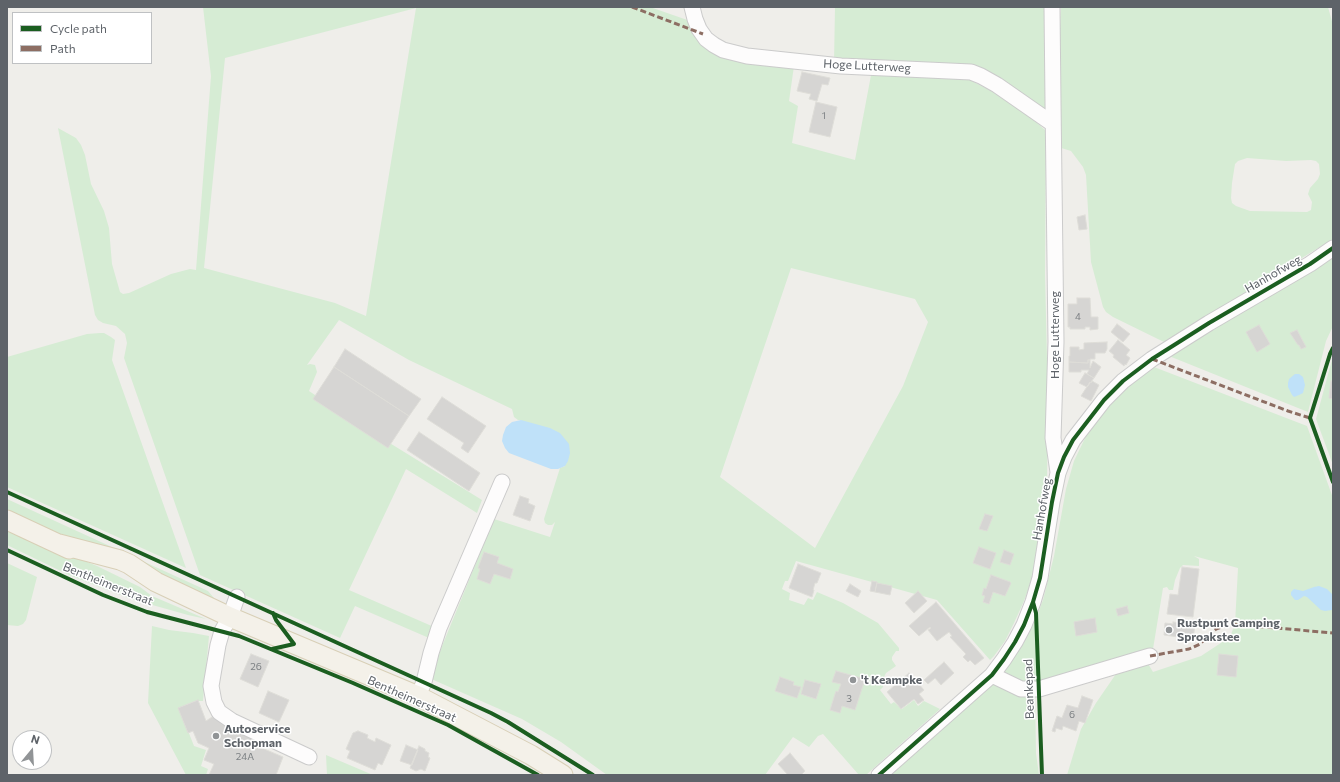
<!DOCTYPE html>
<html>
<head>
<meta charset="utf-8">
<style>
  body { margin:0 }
  #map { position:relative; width:1340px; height:782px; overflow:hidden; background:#efeeea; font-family:Commissioner,sans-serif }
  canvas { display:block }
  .frame { position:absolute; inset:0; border:8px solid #5e6369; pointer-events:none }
  .legend { position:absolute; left:12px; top:12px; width:140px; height:52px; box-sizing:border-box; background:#fff; border:1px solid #bfc1c3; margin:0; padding:5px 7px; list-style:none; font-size:12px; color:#5e6369 }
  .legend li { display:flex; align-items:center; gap:8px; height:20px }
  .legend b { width:20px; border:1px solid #bfc1c3 }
  .north { position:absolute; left:12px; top:730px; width:40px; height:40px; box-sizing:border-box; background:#fff; border:1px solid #bfc1c3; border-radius:50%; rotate:18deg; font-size:11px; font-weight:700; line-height:16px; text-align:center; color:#5e6369 }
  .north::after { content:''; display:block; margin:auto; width:14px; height:18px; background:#919496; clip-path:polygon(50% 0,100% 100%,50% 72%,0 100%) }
</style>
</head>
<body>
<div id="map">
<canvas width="1340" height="782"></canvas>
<div class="frame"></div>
<ul class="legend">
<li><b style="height:5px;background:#1b5e20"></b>Cycle path</li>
<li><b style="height:5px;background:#8d6e63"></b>Path</li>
</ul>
<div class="north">N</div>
</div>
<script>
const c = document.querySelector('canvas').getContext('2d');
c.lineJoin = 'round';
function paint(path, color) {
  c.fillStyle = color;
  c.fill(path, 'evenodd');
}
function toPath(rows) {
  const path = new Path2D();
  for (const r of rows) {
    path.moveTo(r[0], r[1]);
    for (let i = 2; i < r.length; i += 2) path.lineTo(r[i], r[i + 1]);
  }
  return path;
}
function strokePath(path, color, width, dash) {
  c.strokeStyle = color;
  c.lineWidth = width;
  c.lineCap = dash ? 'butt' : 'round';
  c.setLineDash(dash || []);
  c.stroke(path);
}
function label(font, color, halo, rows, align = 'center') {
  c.font = font + ' Commissioner,sans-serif';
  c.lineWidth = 3;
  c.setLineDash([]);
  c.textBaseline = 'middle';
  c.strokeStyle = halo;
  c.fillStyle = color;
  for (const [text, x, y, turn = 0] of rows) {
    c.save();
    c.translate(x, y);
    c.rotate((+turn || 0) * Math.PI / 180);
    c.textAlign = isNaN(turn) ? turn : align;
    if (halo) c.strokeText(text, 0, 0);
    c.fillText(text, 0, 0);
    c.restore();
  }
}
paint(toPath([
  [203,7,650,7,693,22,702,41,794,66,789,101,798,106,792,143,855,160,872,70,953,77,970,80,993,92,1034,120,1046,131,1045,274,1048,402,1047,482,1039,548,1034,573,1024,601,1014,623,1005,641,994,656,990,660,937,600,796,561,788,581,785,581,782,589,790,593,789,600,804,605,808,598,813,600,817,592,843,603,878,623,899,648,899,651,896,651,892,657,892,660,896,666,886,673,884,677,883,687,880,690,891,704,894,702,902,709,914,700,918,706,924,701,940,709,866,775,859,775,823,734,818,736,809,747,793,737,765,775,607,775,561,742,522,719,429,678,494,519,550,537,555,522,552,525,548,525,545,523,544,519,560,468,565,466,521,420,518,420,514,417,512,409,409,360,339,320,307,365,310,364,315,365,317,372,309,391,354,421,482,500,477,513,406,469,349,590,434,627,429,638,355,606,340,638,200,575,124,358,127,343,125,334,116,326,103,323,98,320,95,315,58,128,76,138,81,145,85,155,91,184,104,211,109,228,112,264,120,292,123,294,129,293,171,274,190,269,196,270,211,76],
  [416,8,366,316,335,303,204,268,225,58],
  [791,268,915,299,928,322,903,386,815,548,720,477],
  [835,7,1050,7,1046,116,998,83,834,63],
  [1061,7,1328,7,1333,25,1333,239,1164,342,1113,317,1106,312,1103,307,1091,262,1086,175,1083,167,1071,151,1058,147,1058,73],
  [1247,158,1286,161,1311,160,1316,161,1319,164,1320,174,1318,179,1310,188,1308,194,1312,202,1311,210,1307,212,1250,211,1236,206,1232,203,1231,198,1232,183,1235,164,1238,161],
  [1333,257,1333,326,1326,341,1308,412,1169,356,1304,272],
  [100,333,104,333,111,337,115,340,112,360,186,568,7,487,7,357,87,334],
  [1333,356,1333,465,1316,419],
  [1154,367,1307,426,1333,498,1333,775,1067,775,1081,729,1096,703,1118,671,1147,662,1153,672,1201,656,1230,637,1235,624,1238,568,1194,556,1199,559,1199,566,1183,565,1180,568,1175,580,1173,590,1169,590,1167,587,1163,588,1153,649,1033,685,1023,684,1003,672,1023,644,1035,621,1043,600,1054,556,1066,489,1074,461,1087,434,1100,415,1115,398,1135,381],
  [7,499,208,591,214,598,215,602,70,543,7,511],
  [7,529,97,566,140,587,152,596,206,619,188,615,131,599,69,575,7,545],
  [7,563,37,577,26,620,23,624,18,626,7,625],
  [152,626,169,630,193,633,209,636,203,701,195,701,179,708,194,746,206,750,201,766,208,769,206,775,186,775,148,703],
  [992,682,1035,694,1036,753,1039,775,891,774],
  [326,755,373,775,327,775]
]), '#d6ecd4');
paint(toPath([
  [1295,374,1299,374,1303,377,1305,385,1303,393,1299,395,1294,397,1292,395,1288,387,1288,383,1289,379],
  [521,420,550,428,560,433,569,444,570,453,568,461,565,466,558,469,551,469,509,453,505,448,502,441,503,435,506,427,512,422],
  [1319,586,1327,589,1333,595,1332,610,1325,611,1321,610,1307,597,1304,596,1298,600,1295,600,1291,595,1291,592,1294,589,1303,591,1314,587]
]), '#bfe1f9');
const building = toPath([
  [802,72,830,78,828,85,822,84,817,101,809,99,811,94,797,91,802,72],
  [816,102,837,107,830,137,809,132,816,102],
  [1085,215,1087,229,1079,230,1077,217,1085,215],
  [1077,298,1090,298,1091,317,1098,317,1098,329,1090,330,1090,327,1085,327,1085,329,1070,329,1070,327,1068,327,1068,304,1077,304,1077,298],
  [1117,324,1130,334,1123,342,1111,332,1117,324],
  [1259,325,1270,344,1257,352,1246,332,1259,325],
  [1297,330,1306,347,1301,349,1299,345,1298,345,1290,333,1297,330],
  [1118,340,1130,350,1126,355,1130,358,1126,365,1125,364,1124,366,1113,357,1114,355,1109,351,1118,340],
  [1107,342,1107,349,1105,353,1095,353,1095,359,1090,359,1090,360,1088,360,1088,363,1069,362,1069,356,1070,356,1070,347,1079,347,1079,350,1084,349,1084,343,1107,342],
  [345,349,421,399,409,416,334,367,345,349],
  [1088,360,1090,360,1090,368,1093,361,1101,367,1094,378,1087,374,1089,370,1081,370,1081,372,1069,372,1069,362,1088,363,1088,360],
  [334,367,409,416,388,448,313,399,334,367],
  [1085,373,1094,378,1087,387,1079,383,1085,373],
  [1092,381,1099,385,1091,401,1081,396,1090,382,1091,383,1092,381],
  [1331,381,1333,381,1333,399,1329,398,1331,381],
  [442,397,486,426,468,453,461,448,464,443,427,419,442,397],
  [419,432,480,473,469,491,407,450,419,432],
  [520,496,529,499,528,503,535,506,530,521,513,515,520,496],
  [985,514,993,516,987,531,979,529,985,514],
  [979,547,996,553,990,569,973,563,979,547],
  [1004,550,1014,554,1010,565,1000,562,1004,550],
  [484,552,499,557,497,563,513,569,510,579,494,574,490,584,477,579,480,569,478,568,484,552],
  [798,564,821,573,817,583,815,583,813,590,814,590,812,597,789,588,798,564],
  [1182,567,1199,569,1193,617,1167,614,1170,594,1178,595,1182,567],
  [991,575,1010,582,1011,583,1005,596,993,592,989,604,983,602,985,596,982,595,984,588,986,589,991,575],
  [872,581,877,582,875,592,870,591,872,581],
  [877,583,892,586,890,595,875,592,877,583],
  [850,584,861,591,858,597,846,591,850,584],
  [918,591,927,601,914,613,905,603,918,591],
  [936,602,984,658,975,665,970,660,968,662,963,657,966,654,950,637,952,636,949,632,937,641,928,630,931,628,930,627,919,636,909,626,936,602],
  [1127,606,1129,613,1118,616,1116,609,1127,606],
  [1095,618,1097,632,1076,636,1074,622,1095,618],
  [1173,622,1195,625,1193,639,1164,635,1165,623,1173,624,1173,622],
  [251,654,269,661,258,687,240,679,251,654],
  [1219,654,1238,656,1236,677,1217,675,1219,654],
  [944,662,954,673,941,685,935,678,928,684,924,680,944,662],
  [836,671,865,679,855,710,842,706,840,713,830,710,836,691,838,692,841,684,832,682,836,671],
  [909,673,924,690,919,694,924,700,918,704,914,699,901,709,887,692,909,673],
  [780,677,794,682,793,685,801,687,797,698,775,691,780,677],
  [805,680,821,684,816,699,801,694,805,680],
  [268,691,289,700,279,722,259,713,268,691],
  [1082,696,1093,700,1085,723,1079,721,1076,731,1063,726,1062,730,1056,728,1055,732,1052,731,1057,716,1062,718,1067,705,1078,708,1082,696],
  [198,700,206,721,212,717,254,735,250,743,283,757,276,775,209,775,214,764,204,760,209,748,198,743,193,731,188,733,178,708,198,700],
  [358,731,368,735,367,738,375,742,376,738,391,745,382,765,378,763,375,770,347,758,350,751,346,749,353,733,358,731],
  [406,745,418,750,412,765,400,761,406,745],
  [419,746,425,749,425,751,429,753,428,757,430,758,425,771,421,769,416,771,410,768,419,746],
  [790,753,805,771,801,775,788,775,778,764,790,753]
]);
paint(building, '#d6d5d3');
strokePath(building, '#deddd8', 1);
const minor = toPath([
  [692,7,695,19,699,29,706,39,714,45,723,50,747,56,841,66,971,72,981,76,997,85,1053,124],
  [1052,7,1053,102,1056,342,1053,438,1058,472],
  [237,597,230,617,222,631,218,645,211,686,214,702,219,712,232,721,309,757],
  [992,675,1021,689,1039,689,1150,656],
  [418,696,424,682,431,653,439,628,502,482],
  [879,775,992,675,1004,659,1015,642,1024,625,1033,602,1040,578,1052,502,1058,473,1064,457,1073,440,1104,400,1123,381,1152,359,1209,323,1310,264,1333,248]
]);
const major = toPath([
  [7,520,69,549],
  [59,544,120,560,129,564,156,582,230,617,418,696,531,755,563,775]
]);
strokePath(minor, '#cbcbcb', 17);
strokePath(major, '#d8cfb6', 21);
strokePath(minor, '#fdfcfc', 15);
strokePath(major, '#f4f1e9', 19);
strokePath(toPath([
  [632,7,703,34],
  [1152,359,1288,411,1310,418],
  [1150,656,1189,649,1200,644,1216,629,1231,624,1333,633]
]), '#8d6e63', 3, [6, 3]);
strokePath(toPath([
  [1333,348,1330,354,1310,418,1333,482],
  [7,492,491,713,508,722,593,775],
  [7,550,103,595,147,612,239,636,353,683,448,725,538,775],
  [1033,602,1036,613,1042,775],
  [272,649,294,644,276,620,273,613],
  [879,775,992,675,1004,659,1015,642,1024,625,1033,602,1040,578,1052,502,1058,473,1064,457,1073,440,1104,400,1123,381,1152,359,1209,323,1310,264,1333,248]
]), '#1b5e20', 4);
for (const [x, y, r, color] of [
  [1169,630,4,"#919496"],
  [853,680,4,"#919496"],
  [216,736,4,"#919496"]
]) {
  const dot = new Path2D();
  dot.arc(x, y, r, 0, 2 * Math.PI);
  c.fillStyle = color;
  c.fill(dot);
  strokePath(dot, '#fff', 1.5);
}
label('10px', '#7d8184', null, [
  ["1",824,116],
  ["4",1078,317],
  ["26",256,667],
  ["3",849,699],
  ["6",1072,715],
  ["24A",245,757]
]);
label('12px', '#5e6369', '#fff', [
  ["Hoge Lutterweg",867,66,3],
  ["Hanhofweg",1273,274,-30],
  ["Hoge Lutterweg",1055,335,-90],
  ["Hanhofweg",1042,509,-80],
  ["Bentheimerstraat",108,584,22],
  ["Beankepad",1029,689,-92],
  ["Bentheimerstraat",412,699,24]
]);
label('bold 12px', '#5e6369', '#fff', [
  ["Rustpunt Camping",1177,623],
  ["Sproakstee",1177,637],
  ["'t Keampke",861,680],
  ["Autoservice",224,729],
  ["Schopman",224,743]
], 'left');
</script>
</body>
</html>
